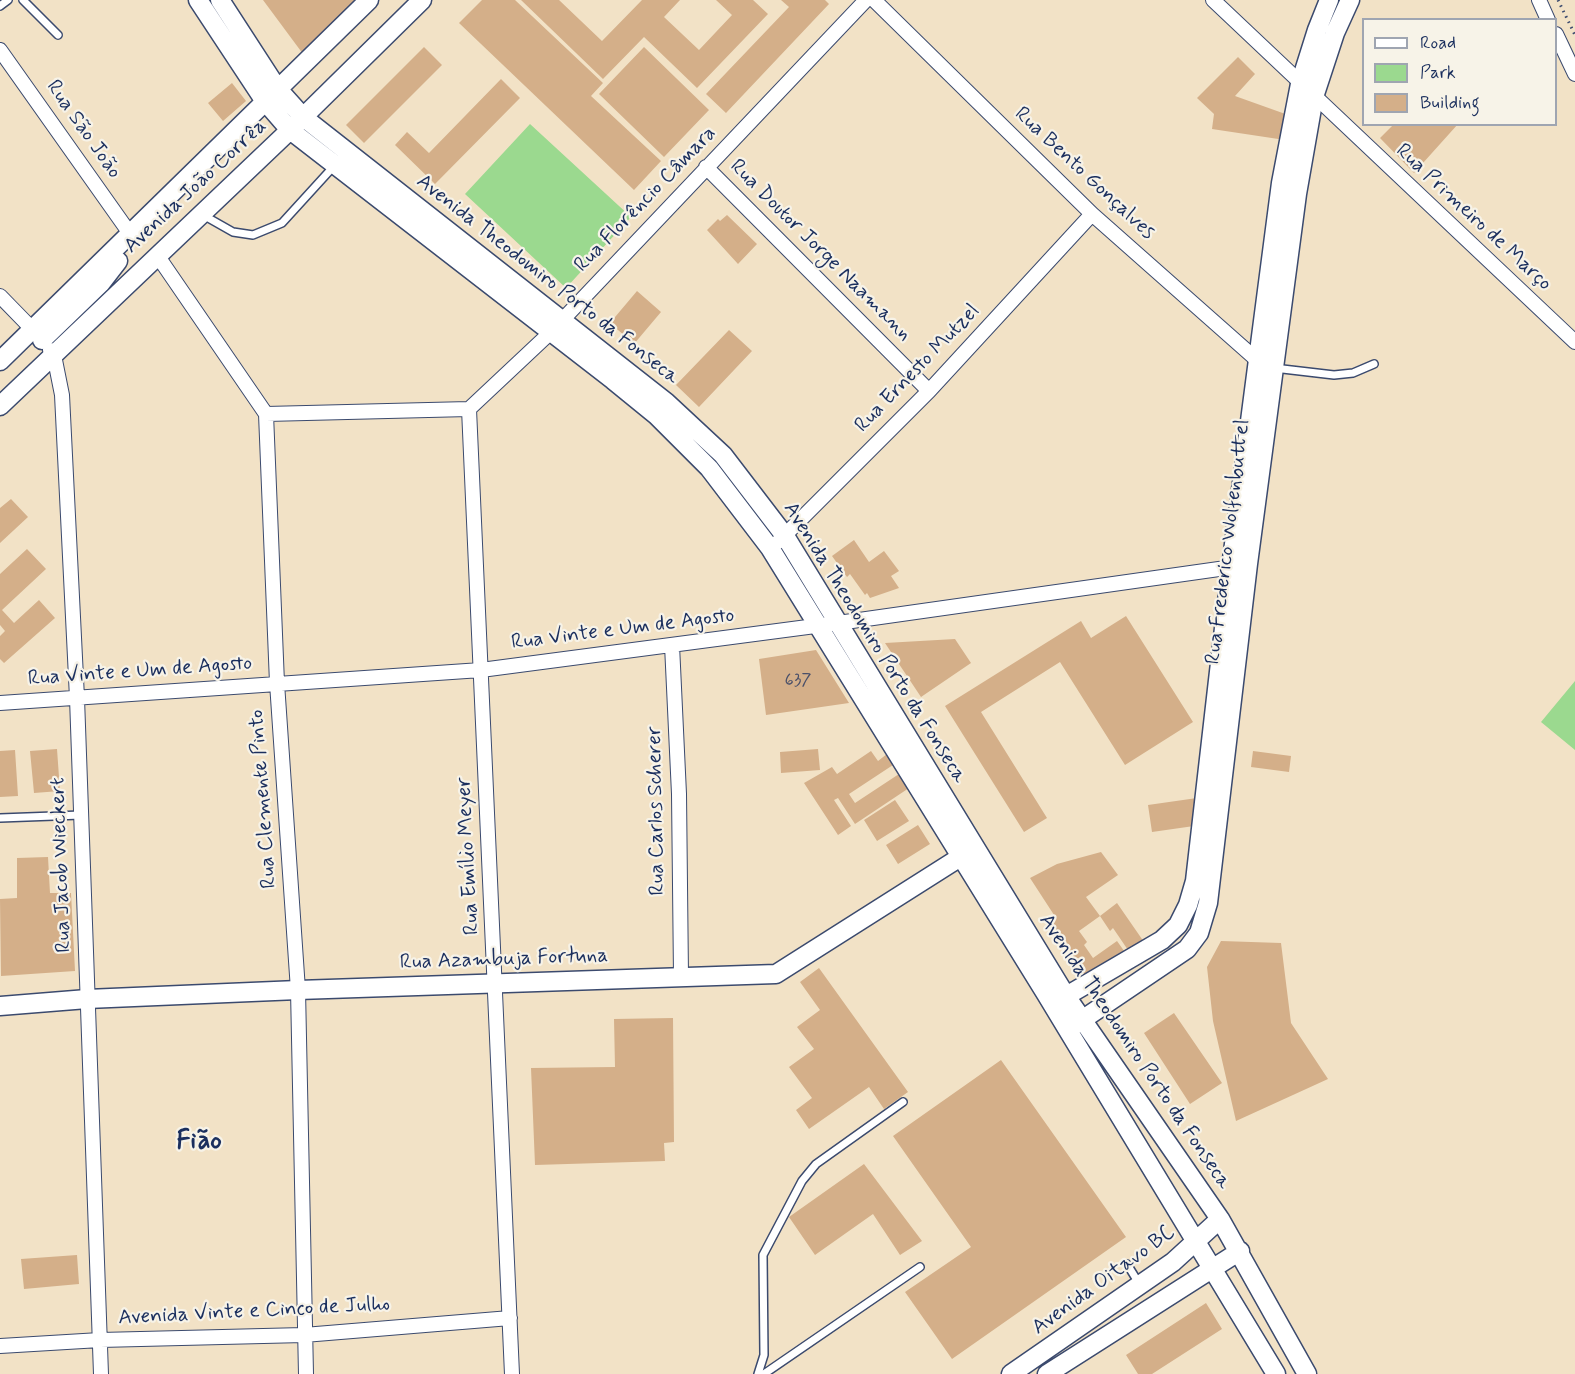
<!DOCTYPE html>
<html>
<head>
<meta charset="utf-8">
<style>
  body { margin:0 }
  #map { position:relative; width:1575px; height:1374px; overflow:hidden; background:#f2e2c6; font-family:Mynerve,sans-serif }
  canvas { display:block }
  .legend { position:absolute; left:1362px; top:18px; width:195px; height:108px; box-sizing:border-box; background:#f7f3e8; border:2px solid #9fa5b1; margin:0; padding:8px 10px; list-style:none; font-size:18px; color:#1b2f5e }
  .legend li { display:flex; align-items:center; gap:12px; height:30px }
  .legend b { width:30px; border:2px solid #9fa5b1 }
</style>
</head>
<body>
<div id="map">
<canvas width="1575" height="1374"></canvas>
<ul class="legend">
<li><b style="height:8px;background:#fff"></b>Road</li>
<li><b style="height:16px;background:#9bd98f"></b>Park</li>
<li><b style="height:16px;background:#d4af89"></b>Building</li>
</ul>
</div>
<script>
const c = document.querySelector('canvas').getContext('2d');
c.lineJoin = 'round';
function paint(path, color) {
  c.fillStyle = color;
  c.fill(path, 'evenodd');
}
function toPath(rows) {
  const path = new Path2D();
  for (const r of rows) {
    path.moveTo(r[0], r[1]);
    for (let i = 2; i < r.length; i += 2) path.lineTo(r[i], r[i + 1]);
  }
  return path;
}
function strokePath(path, color, width, dash) {
  c.strokeStyle = color;
  c.lineWidth = width;
  c.lineCap = dash ? 'butt' : 'round';
  c.setLineDash(dash || []);
  c.stroke(path);
}
function label(font, color, halo, rows, align = 'center') {
  c.font = font + ' Mynerve,sans-serif';
  c.lineWidth = 4.5;
  c.setLineDash([]);
  c.textBaseline = 'middle';
  c.strokeStyle = halo;
  c.fillStyle = color;
  for (const [text, x, y, turn = 0] of rows) {
    c.save();
    c.translate(x, y);
    c.rotate((+turn || 0) * Math.PI / 180);
    c.textAlign = isNaN(turn) ? turn : align;
    if (halo) c.strokeText(text, 0, 0);
    c.fillText(text, 0, 0);
    c.restore();
  }
}
paint(toPath([
  [530,124,631,217,566,288,465,194],
  [1575,681,1575,750,1541,722]
]), '#9bd98f');
paint(toPath([
  [263,0,363,0,306,58],
  [482,0,515,0,603,83,591,96,661,161,634,190,459,23],
  [521,0,559,0,602,41,642,0,680,0,664,17,699,50,732,15,716,0,753,0,768,14,697,88,644,37,603,79],
  [781,0,825,0,829,4,726,113,706,94,789,7],
  [424,47,442,65,364,143,346,125],
  [644,47,709,110,664,157,599,94],
  [1238,57,1255,74,1235,96,1291,116,1285,140,1212,129,1214,114,1197,98],
  [501,79,520,98,435,184,395,145,407,132,429,153],
  [232,83,246,101,223,121,208,103],
  [1394,124,1458,124,1414,173,1380,138],
  [727,215,757,244,738,264,707,230,718,219,720,221],
  [637,291,661,312,634,344,610,323],
  [729,330,752,351,699,407,676,385],
  [11,499,28,517,0,543,0,508],
  [854,540,869,562,884,551,899,571,891,576,899,588,870,598,867,593,865,595,850,574,847,577,832,556],
  [27,549,46,569,2,610,14,623,39,600,55,618,4,663,0,659,0,636,5,631,0,625,0,574],
  [1126,616,1193,722,1125,765,1060,662,981,712,1047,818,1024,832,945,706,1081,621,1091,638],
  [955,639,971,663,921,697,885,643],
  [816,650,849,703,766,715,759,659],
  [57,749,60,791,34,793,30,751],
  [818,749,820,770,781,773,780,752],
  [15,750,18,796,0,797,0,751],
  [871,751,878,761,887,754,893,765,849,794,855,803,899,774,909,788,855,824,838,798,834,800,851,826,838,835,804,783,832,767,837,774],
  [1253,751,1291,756,1289,772,1251,767],
  [1197,798,1201,825,1152,832,1148,805],
  [895,800,909,821,877,841,864,820],
  [918,825,930,844,898,864,886,845],
  [1101,852,1118,875,1086,897,1100,916,1117,903,1144,942,1130,953,1113,928,1110,931,1100,916,1079,931,1087,942,1084,945,1093,958,1117,941,1127,955,1087,982,1049,923,1056,918,1030,878,1057,864],
  [48,857,50,893,71,893,75,971,1,976,0,899,17,898,17,858],
  [1221,941,1281,943,1291,1023,1328,1079,1236,1121,1213,1021,1207,967],
  [819,968,908,1092,884,1109,869,1087,809,1129,796,1110,812,1098,789,1067,814,1049,797,1027,820,1010,800,982],
  [1174,1013,1222,1083,1190,1104,1144,1033],
  [673,1018,674,1142,664,1143,665,1161,535,1165,531,1068,615,1067,614,1019],
  [1001,1060,1126,1237,952,1359,905,1292,971,1247,893,1136],
  [864,1164,922,1241,900,1255,873,1214,815,1255,789,1217],
  [77,1255,79,1284,24,1289,21,1259],
  [1206,1303,1222,1329,1152,1374,1138,1374,1126,1355]
]), '#d4af89');
const lane = toPath([
  [23,0,58,35],
  [0,6,8,0],
  [203,215,233,232,253,235,282,223,334,166],
  [1274,368,1334,375,1353,373,1374,364],
  [0,818,81,815],
  [1127,1264,1140,1285],
  [758,1374,764,1355,763,1255,802,1181,816,1164,903,1102],
  [764,1374,920,1267]
]);
const street = toPath([
  [874,0,1092,214,1257,360,1265,364],
  [1213,0,1575,342],
  [1539,0,1548,20],
  [1556,34,1575,74],
  [0,50,131,235],
  [706,167,929,391],
  [157,255,266,414,277,683,298,990,306,1374],
  [0,296,38,335],
  [50,350,54,355,62,395,77,698,101,1374],
  [469,409,512,1374],
  [266,414,469,409,551,332,866,0],
  [778,542,929,391,1092,214],
  [672,645,679,794,681,976],
  [0,703,481,670,838,623,1240,566],
  [0,1346,100,1340,304,1335,510,1318]
]);
const secondary = toPath([
  [198,0,264,100,290,130,613,380,656,415,709,468,770,548,1046,994,1276,1374],
  [220,0,277,88,303,117,666,402,723,455,785,536,1066,996,1220,1219,1307,1374],
  [42,340,101,283,118,261],
  [0,361,369,0],
  [0,406,290,130,422,0],
  [1056,1002,1162,940,1178,925,1188,905,1195,881,1231,567,1281,183,1300,84,1317,30,1329,0],
  [0,1006,87,999,298,990,776,974,970,851],
  [1073,1026,1187,949,1199,933,1208,903,1248,564,1297,194,1314,97,1335,33,1350,0],
  [1011,1374,1173,1262,1220,1219],
  [1047,1374,1240,1251]
]);
strokePath(lane, '#3b4a6e', 10);
strokePath(street, '#3b4a6e', 16);
strokePath(secondary, '#3b4a6e', 21);
strokePath(toPath([
  [1558,0,1575,35]
]), '#3b4a6e', 3, [1.5, 4.5]);
strokePath(lane, '#fff', 7);
strokePath(street, '#fff', 14);
strokePath(secondary, '#fff', 18);
label('18px', '#494f69', null, [
  ["637",798,681]
]);
label('21px', '#1b2f5e', '#f7f3e8', [
  ["Rua São João",83,130,55],
  ["Rua Bento Gonçalves",1084,174,43],
  ["Avenida João Corrêa",196,187,-43],
  ["Rua Florêncio Câmara",646,200,-46],
  ["Rua Primeiro de Março",1473,218,43],
  ["Rua Doutor Jorge Naamann",820,251,45],
  ["Avenida Theodomiro Porto da Fonseca",547,280,38],
  ["Rua Ernesto Mutzel",918,369,-46],
  ["Rua Frederico Wolfenbuttel",1229,542,-83],
  ["Rua Vinte e Um de Agosto",623,630,-7],
  ["Avenida Theodomiro Porto da Fonseca",874,643,58],
  ["Rua Vinte e Um de Agosto",140,672,-4],
  ["Rua Clemente Pinto",264,799,-94],
  ["Rua Carlos Scherer",657,811,-91],
  ["Rua Emílio Meyer",469,856,-93],
  ["Rua Jacob Wieckert",62,865,-92],
  ["Rua Azambuja Fortuna",504,960,-2],
  ["Avenida Theodomiro Porto da Fonseca",1134,1052,56],
  ["Avenida Oitavo BC",1104,1281,-36],
  ["Avenida Vinte e Cinco de Julho",254,1312,-3]
]);
label('bold 27px', '#1b2f5e', '#f7f3e8', [
  ["Fião",199,1142]
]);
</script>
</body>
</html>
